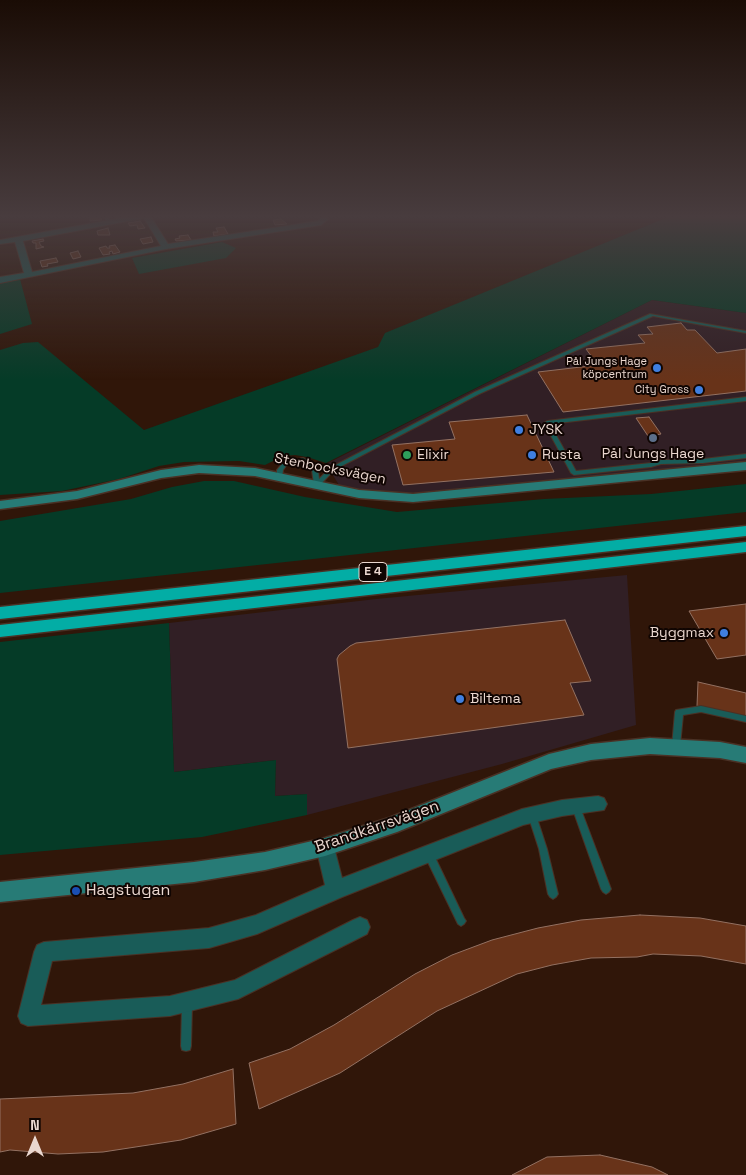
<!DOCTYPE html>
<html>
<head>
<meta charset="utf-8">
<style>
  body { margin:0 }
  #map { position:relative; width:746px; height:1175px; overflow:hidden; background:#301609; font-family:"Space Grotesk",sans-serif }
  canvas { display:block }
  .north { position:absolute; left:10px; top:1115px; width:50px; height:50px; -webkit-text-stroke:4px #100502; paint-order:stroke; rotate:0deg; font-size:14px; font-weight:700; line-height:20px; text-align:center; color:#ead7cf }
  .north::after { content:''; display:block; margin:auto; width:18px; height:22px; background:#ead7cf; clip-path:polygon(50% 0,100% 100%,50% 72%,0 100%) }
</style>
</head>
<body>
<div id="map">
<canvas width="746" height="1175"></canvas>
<div class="north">N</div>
</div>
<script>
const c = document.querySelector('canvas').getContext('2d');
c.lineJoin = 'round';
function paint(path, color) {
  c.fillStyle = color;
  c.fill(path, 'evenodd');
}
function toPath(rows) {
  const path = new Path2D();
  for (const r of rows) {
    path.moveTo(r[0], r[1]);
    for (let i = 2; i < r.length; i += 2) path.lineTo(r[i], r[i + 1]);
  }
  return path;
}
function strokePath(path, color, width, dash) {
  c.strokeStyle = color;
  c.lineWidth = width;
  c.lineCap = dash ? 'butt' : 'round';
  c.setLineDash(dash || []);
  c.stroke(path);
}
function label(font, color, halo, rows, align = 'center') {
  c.font = font + ' "Space Grotesk",sans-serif';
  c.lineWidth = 4;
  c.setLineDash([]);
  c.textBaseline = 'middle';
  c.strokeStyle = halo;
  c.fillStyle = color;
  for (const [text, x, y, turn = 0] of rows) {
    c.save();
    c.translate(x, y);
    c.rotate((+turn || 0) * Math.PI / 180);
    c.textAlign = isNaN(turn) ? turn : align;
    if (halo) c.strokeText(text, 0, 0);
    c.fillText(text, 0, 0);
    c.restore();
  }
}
paint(toPath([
  [652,300,746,313,746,462,427,493,399,493,364,490,339,485,326,464],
  [627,575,636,725,502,764,307,815,306,794,275,796,276,760,174,772,169,623,376,599]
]), '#311f25');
paint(toPath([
  [673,215,746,215,746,313,652,300,326,463,307,457,295,455,283,456,265,465,239,461,184,462,159,466,119,479,62,491,0,495,0,350,23,343,38,342,144,430,378,347,385,333],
  [222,242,236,248,226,258,139,274,132,258],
  [20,279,32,324,0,334,0,282],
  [204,481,234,481,305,497,397,512,544,499,651,494,746,484,746,512,0,593,0,521,131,499,172,487],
  [169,623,174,772,276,760,275,796,307,794,307,815,202,837,0,855,0,642]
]), '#053b27');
const building = toPath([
  [90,215,99,215,102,220,90,221,90,215],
  [281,219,287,224,275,225,273,220,281,219],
  [140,221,145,228,138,229,137,225,130,226,128,223,140,221],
  [224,227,228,234,214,236,213,232,218,232,216,228,224,227],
  [108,228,110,235,98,235,97,231,108,228],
  [188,235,191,240,176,241,175,239,180,238,179,236,188,235],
  [151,237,153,242,143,244,140,239,151,237],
  [43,239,44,241,39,242,41,246,44,247,36,249,36,243,33,243,32,241,43,239],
  [115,245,120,252,113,254,112,251,109,252,110,254,103,255,99,248,106,246,107,248,110,248,109,246,115,245],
  [78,251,81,257,73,259,70,253,78,251],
  [56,258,58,262,47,264,48,266,42,267,40,261,56,258],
  [681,323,687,330,695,330,717,353,746,349,746,391,563,412,538,372,598,365,586,349,645,343,638,335,653,334,647,327,681,323],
  [527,415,554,472,403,485,392,445,455,439,449,422,527,415],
  [649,417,661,434,648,436,636,418,649,417],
  [746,604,746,655,717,659,689,611,746,604],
  [565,620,591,681,570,683,584,715,348,748,337,659,339,655,350,646,356,643,565,620],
  [698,682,746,693,746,717,697,706,698,682],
  [640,915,700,918,746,926,746,964,701,956,653,954,637,957,591,958,552,965,517,974,437,1011,340,1073,259,1109,249,1063,290,1049,334,1025,415,974,452,955,492,940,538,928,581,920,640,915],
  [233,1069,236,1124,181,1140,103,1152,58,1154,10,1150,0,1152,0,1099,133,1093,183,1084,233,1069],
  [600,1155,652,1167,668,1175,512,1175,547,1157,600,1155]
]);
paint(building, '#683319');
strokePath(building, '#937162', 1);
const lane = toPath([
  [103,215,107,215,111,222,110,223,108,223,103,215],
  [650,314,746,331,746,333,653,316,479,394,334,470,319,486,317,487,314,485,312,470,310,466,302,462,291,464,286,466,283,470,282,478,278,478,277,477,277,470,282,464,287,461,303,458,314,464,318,470,319,479,330,468,475,392,650,314],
  [746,397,746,401,550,424,576,471,651,463,661,460,703,459,746,454,746,458,703,463,661,464,651,467,574,475,571,473,544,423,547,421,746,397],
  [701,706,746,716,746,722,701,712,683,715,680,746,679,748,676,749,673,748,672,746,675,712,676,710,701,706],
  [576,803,579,804,580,807,611,889,609,892,606,894,603,892,601,889,572,807,573,804,576,803],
  [532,811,535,812,536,815,547,849,558,894,556,897,553,899,550,897,548,894,539,849,528,815,529,812,532,811],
  [429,850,432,851,464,918,466,921,464,924,461,926,458,924,424,854,426,851,429,850],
  [187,1000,191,1001,192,1005,191,1046,190,1050,186,1051,182,1050,181,1046,182,1005,183,1001,187,1000]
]);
const street = toPath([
  [137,215,154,215,151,217,168,244,318,221,320,219,316,215,324,215,328,219,321,225,166,249,0,283,0,277,24,273,15,242,0,244,0,240,137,215],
  [144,218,161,246,32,272,23,241,144,218],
  [598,796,604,798,607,804,604,810,562,816,523,825,342,897,257,934,209,948,52,961,41,1005,170,996,235,980,353,920,360,917,367,920,370,927,367,934,238,999,170,1016,28,1026,21,1023,18,1016,34,952,37,945,44,942,209,928,256,915,325,885,316,847,319,841,325,839,331,841,334,847,342,878,522,809,562,800,598,796]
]);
const secondary = toPath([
  [746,462,746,470,413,502,359,498,255,476,199,473,161,478,77,499,0,509,0,501,77,491,161,470,199,465,255,468,359,490,413,494,746,462],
  [650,738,720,742,746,747,746,763,720,758,650,754,591,760,551,769,397,832,325,856,265,870,194,882,0,902,0,882,194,862,265,852,325,838,389,818,549,754,591,744,650,738]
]);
const highway = toPath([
  [746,526,746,536,0,619,0,607,746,526],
  [746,542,746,552,0,637,0,625,746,542]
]);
strokePath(lane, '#4a3125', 2);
strokePath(street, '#4a3125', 2);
strokePath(secondary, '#4a3125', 3);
strokePath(highway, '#4a3125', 3);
paint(lane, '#195c58');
paint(street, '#195c58');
paint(secondary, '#277b76');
paint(highway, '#03ada5');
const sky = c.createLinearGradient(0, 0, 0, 380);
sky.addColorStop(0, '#1a0c05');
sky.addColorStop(0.57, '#483c3e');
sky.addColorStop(1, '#483c3e00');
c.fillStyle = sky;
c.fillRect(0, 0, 746, 380);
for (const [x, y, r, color] of [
  [657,368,5,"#3f7fe0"],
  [699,390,5,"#3f7fe0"],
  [519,430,5,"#3f7fe0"],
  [653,438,5,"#5c6f8a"],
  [407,455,5,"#2e9e5b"],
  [532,455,5,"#3f7fe0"],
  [724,633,5,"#3f7fe0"],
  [460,699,5,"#3f7fe0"],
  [76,891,5,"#1a4fb4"]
]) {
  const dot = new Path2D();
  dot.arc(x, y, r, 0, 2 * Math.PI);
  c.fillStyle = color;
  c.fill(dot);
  strokePath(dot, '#100502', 2);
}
label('11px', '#ead7cf', '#100502', [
  ["Pål Jungs Hage",647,362],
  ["köpcentrum",647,375],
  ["City Gross",689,390]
], 'right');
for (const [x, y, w] of [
  [373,572,28]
]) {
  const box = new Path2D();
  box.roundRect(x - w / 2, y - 9.5, w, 19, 4);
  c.fillStyle = '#100502';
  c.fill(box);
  strokePath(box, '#ead7cf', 1);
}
label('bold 12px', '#ead7cf', null, [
  ["E 4",373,572]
]);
label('14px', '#ead7cf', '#100502', [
  ["JYSK",529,430],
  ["Pål Jungs Hage",653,454,"center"],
  ["Elixir",417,455],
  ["Rusta",542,455],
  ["Byggmax",714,633,"right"],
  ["Biltema",470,699]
], 'left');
label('14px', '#ead7cf', '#100502', [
  ["Stenbocksvägen",330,469,11]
]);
label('16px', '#ead7cf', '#100502', [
  ["Brandkärrsvägen",377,827,-19]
]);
label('16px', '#ead7cf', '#100502', [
  ["Hagstugan",86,891]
], 'left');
</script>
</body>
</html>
